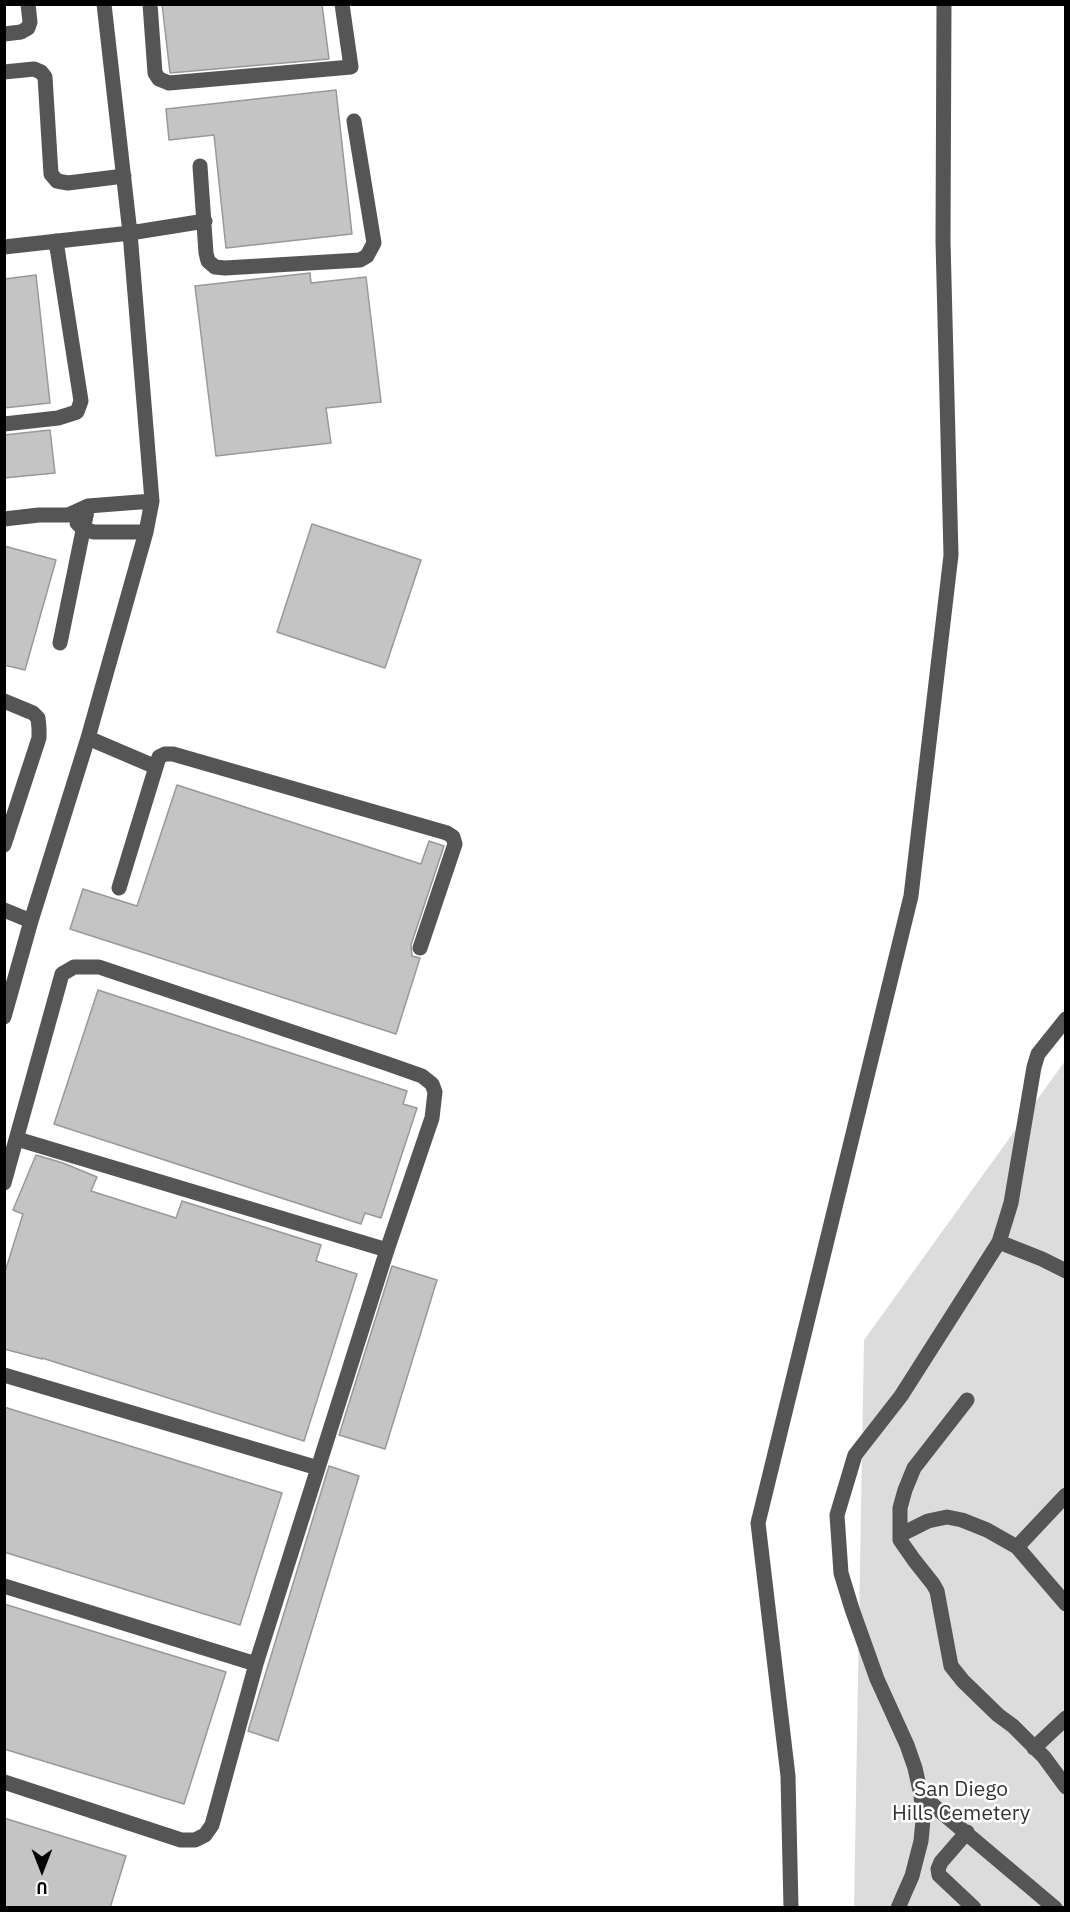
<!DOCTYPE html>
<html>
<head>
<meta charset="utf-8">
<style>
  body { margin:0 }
  #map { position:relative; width:1070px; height:1912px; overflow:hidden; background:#fff; font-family:"IBM Plex Sans",sans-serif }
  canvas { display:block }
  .frame { position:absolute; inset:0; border:6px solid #000; pointer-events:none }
  .north { position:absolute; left:12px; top:1840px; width:60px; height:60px; -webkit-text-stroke:4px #fff; paint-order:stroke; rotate:180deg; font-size:16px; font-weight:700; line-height:24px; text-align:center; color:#000 }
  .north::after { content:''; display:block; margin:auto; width:21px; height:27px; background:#000; clip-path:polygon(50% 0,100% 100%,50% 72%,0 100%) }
</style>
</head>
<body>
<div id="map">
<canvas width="1070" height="1912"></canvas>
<div class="frame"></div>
<div class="north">U</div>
</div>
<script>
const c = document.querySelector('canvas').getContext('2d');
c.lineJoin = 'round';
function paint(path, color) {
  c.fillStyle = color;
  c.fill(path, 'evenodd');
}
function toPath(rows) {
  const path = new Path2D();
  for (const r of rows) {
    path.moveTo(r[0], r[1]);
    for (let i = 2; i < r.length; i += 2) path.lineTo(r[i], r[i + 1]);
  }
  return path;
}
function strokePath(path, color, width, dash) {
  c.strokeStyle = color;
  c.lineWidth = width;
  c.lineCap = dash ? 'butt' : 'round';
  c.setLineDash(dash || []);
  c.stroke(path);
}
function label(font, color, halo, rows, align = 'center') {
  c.font = font + ' "IBM Plex Sans",sans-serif';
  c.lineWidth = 5;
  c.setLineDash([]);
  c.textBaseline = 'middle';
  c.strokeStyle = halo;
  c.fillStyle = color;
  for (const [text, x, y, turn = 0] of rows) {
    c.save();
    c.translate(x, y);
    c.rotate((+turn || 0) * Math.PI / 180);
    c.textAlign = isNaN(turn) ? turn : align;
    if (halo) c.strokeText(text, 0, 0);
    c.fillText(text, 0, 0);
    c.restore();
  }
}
paint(toPath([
  [1065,1061,1065,1907,854,1908,864,1340]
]), '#dcdcdc');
const building = toPath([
  [162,4,322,4,329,59,170,73,162,4],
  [336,90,352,234,226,248,214,135,169,140,166,109,336,90],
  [310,273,311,283,366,277,381,402,326,408,331,443,216,456,195,286,310,273],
  [36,275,50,403,4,408,4,279,36,275],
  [50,430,55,473,4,478,4,435,50,430],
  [312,524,421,560,385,668,277,632,312,524],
  [4,546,56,560,25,670,4,665,4,546],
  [177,785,421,864,429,841,444,846,411,945,412,956,420,958,396,1034,70,929,83,889,137,906,177,785],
  [98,990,407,1091,403,1104,417,1108,381,1218,365,1213,361,1224,54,1124,98,990],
  [36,1155,63,1163,97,1177,91,1191,176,1218,182,1201,321,1245,316,1261,357,1274,304,1441,42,1358,42,1359,4,1349,4,1275,23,1214,13,1210,36,1155],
  [392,1266,437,1280,385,1449,339,1435,392,1266],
  [4,1407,282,1493,240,1625,4,1552,4,1407],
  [329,1466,359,1476,278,1741,248,1731,329,1466],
  [4,1604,226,1672,184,1804,4,1749,4,1604],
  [4,1818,126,1856,110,1908,4,1908,4,1818]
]);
paint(building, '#c4c4c4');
strokePath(building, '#999', 1.5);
strokePath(toPath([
  [150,4,155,73,159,79,169,83,351,67,342,4],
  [4,34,21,32,28,28,30,22,28,4],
  [4,72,34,69,41,72,45,77,51,174,57,181,68,183,124,176],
  [200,166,206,253,208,261,215,267,225,268,360,260,367,256,374,243,354,121],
  [4,247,130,233,205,221],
  [4,424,58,418,77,412,81,401,56,241],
  [4,519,39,515,68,515,88,506,152,501],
  [77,523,83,529,94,532,146,532],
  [60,643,88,506],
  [4,701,33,713,38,718,39,728,39,738,4,845],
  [88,738,156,767],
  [119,888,159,757,165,754,173,754,447,833,453,837,455,844,420,948],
  [4,910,31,921],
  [4,1017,31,921,88,738,146,532,152,501,130,233,104,4],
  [17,1139,387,1250],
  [4,1183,62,974,74,967,99,967,388,1064,422,1076,432,1084,435,1092,432,1118,387,1250,256,1664,212,1825,205,1835,195,1840,181,1840,4,1782],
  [999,1242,1042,1259,1066,1271],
  [4,1375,318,1468],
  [967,1400,914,1468,905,1490,900,1508,900,1540,914,1560,933,1584,937,1591,951,1666,963,1681,998,1715,1013,1726,1044,1757,1066,1787],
  [900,1535,928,1521,947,1517,962,1520,987,1530,1017,1547,1066,1604],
  [1017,1547,1066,1495],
  [4,1586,256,1664],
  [1034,1748,1066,1718],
  [921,1795,1055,1908],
  [967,1832,941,1862,938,1869,939,1875,974,1908],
  [791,1908,788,1776,758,1523,911,896,951,555,943,241,944,4],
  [898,1908,912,1876,921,1841,923,1820,921,1795,915,1768,907,1745,877,1679,852,1609,841,1573,837,1515,855,1455,901,1396,999,1242,1011,1203,1034,1067,1038,1054,1066,1019]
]), '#555', 15);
label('21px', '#333', '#fff', [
  ["San Diego",961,1790],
  ["Hills Cemetery",961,1814]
]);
</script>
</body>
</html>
